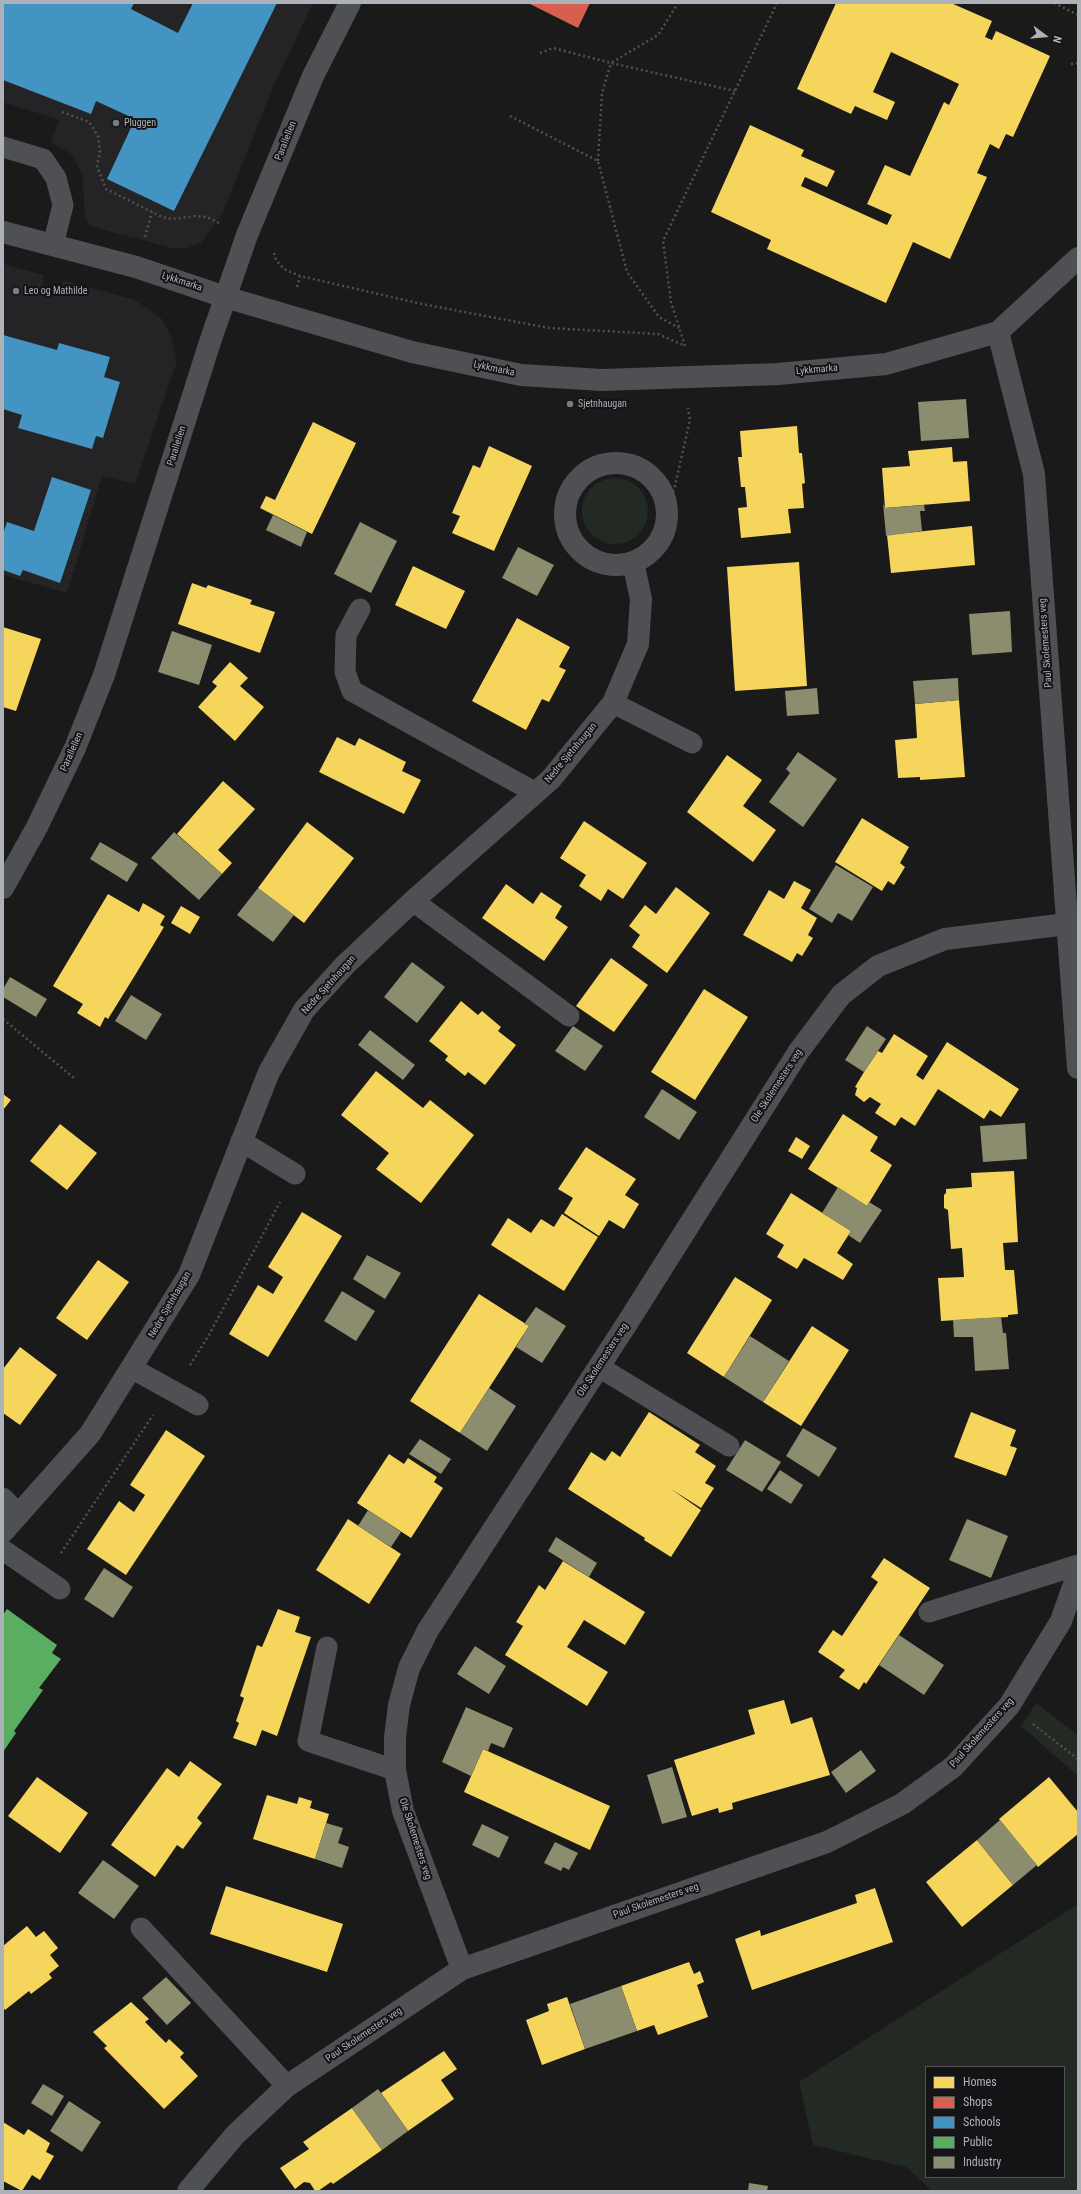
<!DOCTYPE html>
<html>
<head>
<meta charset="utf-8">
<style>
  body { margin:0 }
  #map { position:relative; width:1081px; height:2194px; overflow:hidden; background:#1a1a1a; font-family:"Roboto Condensed",sans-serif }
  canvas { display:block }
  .frame { position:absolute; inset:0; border:4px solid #adb2b9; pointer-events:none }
  .legend { position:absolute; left:925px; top:2066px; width:140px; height:112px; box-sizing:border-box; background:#141416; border:1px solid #515357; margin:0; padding:5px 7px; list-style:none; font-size:12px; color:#adb2b9 }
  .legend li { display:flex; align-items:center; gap:8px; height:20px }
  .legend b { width:20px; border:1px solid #515357 }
  .north { position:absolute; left:1025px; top:16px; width:40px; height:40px; -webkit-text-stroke:3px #141416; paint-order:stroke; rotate:106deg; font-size:11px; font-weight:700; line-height:16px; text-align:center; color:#adb2b9 }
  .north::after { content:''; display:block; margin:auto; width:14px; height:18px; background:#adb2b9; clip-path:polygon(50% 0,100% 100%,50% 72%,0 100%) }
</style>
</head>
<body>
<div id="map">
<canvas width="1081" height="2194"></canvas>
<div class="frame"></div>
<ul class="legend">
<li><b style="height:11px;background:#f6d55c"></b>Homes</li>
<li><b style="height:11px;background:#d6604d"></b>Shops</li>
<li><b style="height:11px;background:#4393c3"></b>Schools</li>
<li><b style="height:11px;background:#5aae61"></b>Public</li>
<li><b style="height:11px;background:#8c8c6e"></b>Industry</li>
</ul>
<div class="north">N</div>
</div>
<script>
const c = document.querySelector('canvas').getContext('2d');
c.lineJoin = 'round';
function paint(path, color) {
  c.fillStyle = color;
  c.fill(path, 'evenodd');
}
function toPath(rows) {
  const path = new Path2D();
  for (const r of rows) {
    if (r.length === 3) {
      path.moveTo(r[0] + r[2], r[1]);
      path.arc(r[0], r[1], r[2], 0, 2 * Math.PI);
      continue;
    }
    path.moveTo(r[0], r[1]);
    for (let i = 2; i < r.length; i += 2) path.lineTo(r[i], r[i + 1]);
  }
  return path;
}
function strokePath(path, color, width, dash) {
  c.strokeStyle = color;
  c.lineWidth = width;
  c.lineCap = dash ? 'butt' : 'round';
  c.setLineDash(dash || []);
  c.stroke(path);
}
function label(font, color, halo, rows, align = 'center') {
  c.font = font + ' "Roboto Condensed",sans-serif';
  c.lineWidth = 4;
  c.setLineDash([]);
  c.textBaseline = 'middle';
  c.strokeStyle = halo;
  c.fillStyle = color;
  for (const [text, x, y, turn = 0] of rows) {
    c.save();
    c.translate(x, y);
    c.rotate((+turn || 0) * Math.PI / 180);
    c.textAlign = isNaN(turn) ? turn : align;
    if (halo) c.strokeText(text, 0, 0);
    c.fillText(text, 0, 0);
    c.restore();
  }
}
paint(toPath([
  [3,3,313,3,274,85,222,214,201,243,187,248,172,248,90,226,85,216,82,173,71,154,51,142,59,120,3,102],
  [3,264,44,275,42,286,59,292,63,280,135,300,162,319,171,337,177,361,135,484,102,476,67,593,3,575]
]), '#242426');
paint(toPath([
  [615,511,33],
  [1036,1703,1078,1735,1078,1776,1021,1726],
  [1078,1904,1078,2191,932,2191,906,2167,813,2145,799,2082],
  [926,2067,1064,2067,1064,2177,926,2177]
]), '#232923');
paint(toPath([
  [836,3,951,3,992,21,985,37,992,40,996,31,1050,56,1013,137,1006,134,999,149,990,144,977,173,987,177,950,259,913,242,886,303,767,249,771,240,711,212,750,125,804,150,801,156,835,171,827,187,805,177,801,186,887,225,892,215,867,204,885,165,910,176,944,102,949,105,959,84,891,52,873,92,895,102,887,120,855,106,851,114,797,89],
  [313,422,356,443,312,534,260,508,266,496,275,500],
  [797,426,799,453,802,453,805,483,802,484,804,508,788,509,791,533,741,538,738,508,747,507,745,487,741,487,738,457,742,457,740,431],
  [489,446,532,466,494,551,452,533,460,516,452,513,473,465,480,468],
  [952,447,953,462,967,461,970,501,885,508,882,468,910,466,908,451],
  [972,526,975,565,891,573,887,535],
  [799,562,807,686,735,691,727,567],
  [413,566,465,591,446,629,395,605],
  [192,583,206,588,208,585,252,600,250,604,275,612,260,653,178,624],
  [517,618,570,647,559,667,566,670,549,702,542,699,526,730,472,701],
  [3,627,41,639,16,711,3,707],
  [230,662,248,678,240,686,264,707,235,741,198,707,217,686,212,682],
  [959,700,965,777,920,780,920,777,898,778,895,740,917,738,915,704],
  [337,737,355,746,359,738,406,762,402,771,421,780,404,814,319,772],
  [727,755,762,780,743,806,776,830,753,862,687,812],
  [223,781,255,809,218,850,232,863,222,874,177,834],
  [862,818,909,847,900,863,905,867,894,885,888,881,882,891,835,862],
  [584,821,647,863,623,899,608,889,601,901,579,886,586,875,560,858],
  [307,822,354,858,304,923,258,888],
  [794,881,811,890,801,908,817,918,808,935,813,938,802,956,797,953,792,962,743,935,769,890,784,899],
  [506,884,533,904,541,892,562,906,555,918,568,927,544,961,482,918],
  [676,887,710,913,667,973,632,947,640,935,629,926,645,905,656,914],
  [108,894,139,912,143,903,165,916,160,925,164,927,137,972,108,1019,105,1017,100,1027,77,1013,83,1004,53,986],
  [181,906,200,917,190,934,171,923],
  [611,958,648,985,614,1032,576,1006],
  [704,989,748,1017,695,1100,651,1072],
  [461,1001,478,1015,482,1011,501,1027,498,1031,516,1045,485,1085,468,1072,465,1076,445,1060,448,1056,429,1041],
  [894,1034,928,1056,916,1075,923,1080,947,1042,1019,1089,1001,1117,990,1110,984,1119,938,1089,915,1126,901,1117,895,1126,875,1113,881,1104,870,1097,864,1102,855,1095,857,1088,855,1087,864,1072,878,1051,882,1053],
  [376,1071,423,1108,430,1100,474,1135,421,1203,376,1169,389,1153,341,1115],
  [3,1094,11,1100,3,1110],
  [843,1114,878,1137,870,1151,892,1165,867,1206,808,1169],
  [60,1124,97,1153,67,1190,30,1161],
  [796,1137,810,1146,802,1159,788,1151],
  [586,1147,636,1179,625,1195,639,1204,624,1229,609,1220,599,1236,564,1213,573,1198,558,1189],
  [1014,1171,1018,1242,1003,1243,1005,1270,1014,1270,1018,1314,1008,1315,1008,1317,941,1321,938,1278,964,1277,962,1248,951,1249,948,1210,944,1208,944,1195,946,1193,946,1189,972,1187,971,1173],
  [791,1193,851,1231,837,1253,853,1264,843,1280,804,1258,797,1269,777,1257,784,1245,766,1234],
  [302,1212,342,1236,268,1357,229,1334,258,1285,273,1294,283,1277,268,1267],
  [562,1214,598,1237,564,1291,491,1245,508,1218,531,1233,541,1219,554,1227],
  [98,1260,129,1282,87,1340,56,1318],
  [735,1277,772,1300,724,1377,687,1353],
  [479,1294,529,1326,460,1433,410,1401],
  [812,1326,849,1350,801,1426,763,1402],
  [20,1347,57,1375,20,1425,3,1413,3,1369],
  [649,1412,700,1445,695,1452,716,1466,705,1483,714,1488,701,1508,671,1489,701,1510,671,1557,644,1540,645,1538,568,1489,591,1452,605,1461,612,1451,620,1457],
  [971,1412,1016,1430,1010,1446,1017,1448,1006,1476,954,1457],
  [166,1430,205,1456,126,1575,87,1549,119,1501,134,1512,145,1495,130,1485],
  [389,1454,404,1464,408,1458,437,1477,434,1482,443,1488,411,1538,357,1503],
  [348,1519,401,1554,369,1604,316,1570],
  [884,1558,930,1588,866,1684,864,1682,859,1690,839,1677,845,1670,818,1652,833,1630,842,1636,878,1582,871,1577],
  [563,1561,645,1612,625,1645,584,1620,576,1633,567,1647,608,1672,587,1706,505,1655,523,1626,516,1622,539,1585,545,1590],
  [278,1609,300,1617,295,1632,311,1637,277,1736,262,1730,256,1746,233,1738,239,1723,236,1721,244,1698,240,1696,257,1645,262,1647],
  [784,1700,791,1724,812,1717,830,1775,732,1803,733,1809,719,1813,718,1808,692,1816,674,1760,755,1734,748,1710],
  [483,1749,610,1806,590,1850,464,1792],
  [190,1761,222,1784,197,1818,202,1823,183,1849,177,1845,155,1877,111,1845,167,1768,179,1777],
  [37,1777,88,1813,60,1853,8,1816],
  [1049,1777,1078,1812,1078,1834,1038,1867,999,1819],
  [267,1795,297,1804,299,1797,312,1801,310,1808,329,1814,315,1859,253,1839],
  [977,1840,1013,1885,962,1927,926,1882],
  [226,1886,343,1924,327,1972,210,1934],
  [875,1888,893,1942,752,1990,735,1939,760,1930,761,1936,857,1903,855,1895],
  [27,1926,36,1937,44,1931,58,1948,50,1955,59,1966,49,1974,52,1978,31,1994,29,1991,5,2010,3,2007,3,1946],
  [689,1962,694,1974,700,1971,704,1982,697,1985,708,2017,658,2035,654,2025,637,2031,621,1986],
  [567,1997,585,2049,542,2065,526,2020,549,2011,547,2004],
  [131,2002,149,2019,145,2022,166,2043,169,2039,184,2053,180,2057,198,2076,164,2109,104,2048,107,2046,93,2032],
  [444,2051,457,2069,441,2080,454,2099,408,2131,381,2093],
  [352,2108,382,2150,333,2184,331,2182,318,2191,315,2191,310,2183,304,2182,295,2189,280,2168,309,2149,303,2142],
  [3,2122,24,2135,28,2129,50,2143,46,2152,54,2156,40,2180,32,2175,22,2191,3,2181]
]), '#f6d55c');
paint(toPath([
  [528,3,590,3,578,28]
]), '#d6604d');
paint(toPath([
  [3,3,134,3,131,9,178,33,193,3,277,3,174,211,107,179,135,119,96,101,91,114,3,80],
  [3,335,57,350,59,343,110,357,104,377,120,382,103,438,96,436,92,449,18,428,22,415,3,409],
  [52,477,91,490,60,583,23,570,20,576,3,570,3,534,7,522,34,531]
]), '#4393c3');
paint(toPath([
  [7,1609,57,1645,52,1653,61,1659,39,1688,43,1690,14,1731,16,1733,3,1752,3,1615]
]), '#5aae61');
paint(toPath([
  [966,399,969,438,921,441,918,402],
  [883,503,885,508,924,505,925,511,920,511,922,531,886,536],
  [273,515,307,532,301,547,266,530],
  [360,522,397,541,371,593,334,574],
  [518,547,554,565,537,596,502,578],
  [1010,611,1012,652,972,655,969,614],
  [172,631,212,645,199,685,158,672],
  [958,678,959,700,915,704,913,681],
  [817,688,819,714,787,716,785,691],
  [798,752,837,779,803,827,769,802,790,773,786,769],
  [174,832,222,874,199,900,151,858],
  [100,842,138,864,127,882,90,859],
  [836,865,873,887,852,921,838,913,832,923,809,909],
  [258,888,294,915,273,942,237,915],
  [412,962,445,987,417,1023,384,997],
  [10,977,47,999,36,1017,3,997,3,989],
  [131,995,162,1014,146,1040,115,1021],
  [573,1026,603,1046,585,1071,555,1051],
  [867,1026,886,1039,864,1072,845,1060],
  [370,1030,415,1065,403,1080,358,1045],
  [662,1089,697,1112,679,1140,644,1117],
  [1025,1123,1027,1159,983,1162,980,1126],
  [838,1187,867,1206,869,1202,882,1210,860,1243,848,1235,851,1231,822,1213],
  [367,1255,401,1273,385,1299,353,1279],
  [342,1291,375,1311,356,1341,324,1321],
  [536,1307,566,1326,542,1363,516,1347,529,1326,524,1324],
  [1001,1317,1003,1333,1006,1333,1009,1369,975,1371,973,1337,954,1337,953,1320],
  [750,1336,789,1361,763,1402,724,1377],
  [489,1388,516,1406,487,1451,460,1433],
  [803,1428,837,1448,819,1477,786,1456],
  [420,1439,451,1459,441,1474,409,1454],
  [745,1440,781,1462,762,1492,726,1470],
  [780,1470,803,1485,791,1504,767,1489],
  [368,1510,401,1532,391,1547,358,1526],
  [967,1519,1008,1536,991,1578,949,1560],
  [556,1537,597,1563,589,1577,548,1551],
  [104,1568,133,1587,113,1618,84,1599],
  [899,1635,944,1665,924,1695,879,1665],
  [475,1646,506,1666,489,1694,457,1674],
  [466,1707,513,1728,504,1748,491,1743,488,1751,483,1749,471,1776,442,1762],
  [861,1750,876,1771,846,1793,831,1772],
  [672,1767,687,1817,662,1824,647,1775],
  [1000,1820,1037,1865,1013,1885,977,1840],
  [326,1823,343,1828,338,1843,349,1847,342,1868,315,1859],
  [482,1824,509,1837,499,1858,472,1845],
  [555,1842,578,1853,569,1870,563,1867,561,1871,544,1863],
  [103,1860,139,1886,114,1919,78,1893],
  [166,1977,191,2003,167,2025,142,1998],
  [621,1986,637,2031,585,2049,570,2004],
  [43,2084,64,2096,52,2116,31,2103],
  [378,2089,408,2131,382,2150,352,2108],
  [69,2101,101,2122,82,2152,50,2131],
  [749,2183,768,2186,767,2191,748,2191]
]), '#8c8c6e');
strokePath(toPath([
  [1054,3,1078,15],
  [540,53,553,48,611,63,658,35,678,3],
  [1071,64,1078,63],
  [62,112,89,122,98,136,100,151,97,166,106,189,162,217,172,219,196,216,207,217,219,223],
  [510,116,598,161,627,272,659,317,679,328],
  [598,161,602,93,611,63,735,91],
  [145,237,152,212],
  [274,253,276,260,284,269,300,276,422,304,549,328,658,334,683,345],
  [297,287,300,276],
  [685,346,671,302,663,241,777,3],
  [667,511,675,486,690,420,688,408],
  [3,1019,74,1078],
  [190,1365,209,1335,280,1202],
  [61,1553,153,1415],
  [1033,1724,1078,1759]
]), '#505153', 2.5, [2, 3]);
strokePath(toPath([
  [3,147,43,159,56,178,63,205,53,245],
  [360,609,346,635,345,672,352,691,536,793],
  [613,703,692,743],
  [413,901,569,1016],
  [241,1141,295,1174],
  [599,1367,729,1446],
  [133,1369,198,1405],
  [3,1498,19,1515],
  [3,1550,60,1589],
  [929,1612,1078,1565],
  [327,1647,308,1741,395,1770],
  [141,1928,287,2086]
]), '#4f5053', 21);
strokePath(toPath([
  [3,232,136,267,225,297,412,352,521,375,602,380,778,374,886,364,998,332,1078,258],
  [998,332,1034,474,1078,1068],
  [616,514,51],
  [3,888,37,827,75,748,104,675,210,342,247,235,313,76,350,3],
  [3,1532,90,1434,189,1275,269,1072,304,1010,345,965,413,901,551,779,613,703,638,644,641,599,633,562],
  [462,1969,403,1811,395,1770,395,1737,399,1705,409,1668,428,1630,626,1325,799,1051,841,995,878,966,945,939,1067,924],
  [188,2191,235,2135,287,2086,462,1969,827,1842,902,1804,953,1767,1009,1706,1061,1621,1078,1573]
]), '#4f5053', 22);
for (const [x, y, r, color] of [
  [116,123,4,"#7a7d81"],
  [16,291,4,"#7a7d81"],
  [570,404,4,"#7a7d81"]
]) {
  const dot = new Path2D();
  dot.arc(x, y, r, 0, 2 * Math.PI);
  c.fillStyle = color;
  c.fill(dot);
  strokePath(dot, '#141416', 1.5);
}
label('10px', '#adb2b9', '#141416', [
  ["Pluggen",124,123],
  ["Leo og Mathilde",24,291],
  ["Sjetnhaugan",578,404]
], 'left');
label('10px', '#adb2b9', '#141416', [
  ["Parallellen",286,141,-68],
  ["Lykkmarka",182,282,18],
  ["Lykkmarka",494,369,12],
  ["Lykkmarka",817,370,-5],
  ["Parallellen",177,446,-72],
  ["Paul Skolemesters veg",1046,643,-94],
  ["Parallellen",72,752,-66],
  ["Nedre Sjetnhaugan",571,753,-50],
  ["Nedre Sjetnhaugan",329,985,-48],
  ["Ole Skolemesters veg",777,1086,-57],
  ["Nedre Sjetnhaugan",170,1305,-60],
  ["Ole Skolemesters veg",603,1360,-57],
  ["Paul Skolemesters veg",982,1733,-48],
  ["Ole Skolemesters veg",415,1839,72],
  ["Paul Skolemesters veg",656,1901,-19],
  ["Paul Skolemesters veg",364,2035,-34]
]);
</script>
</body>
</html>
